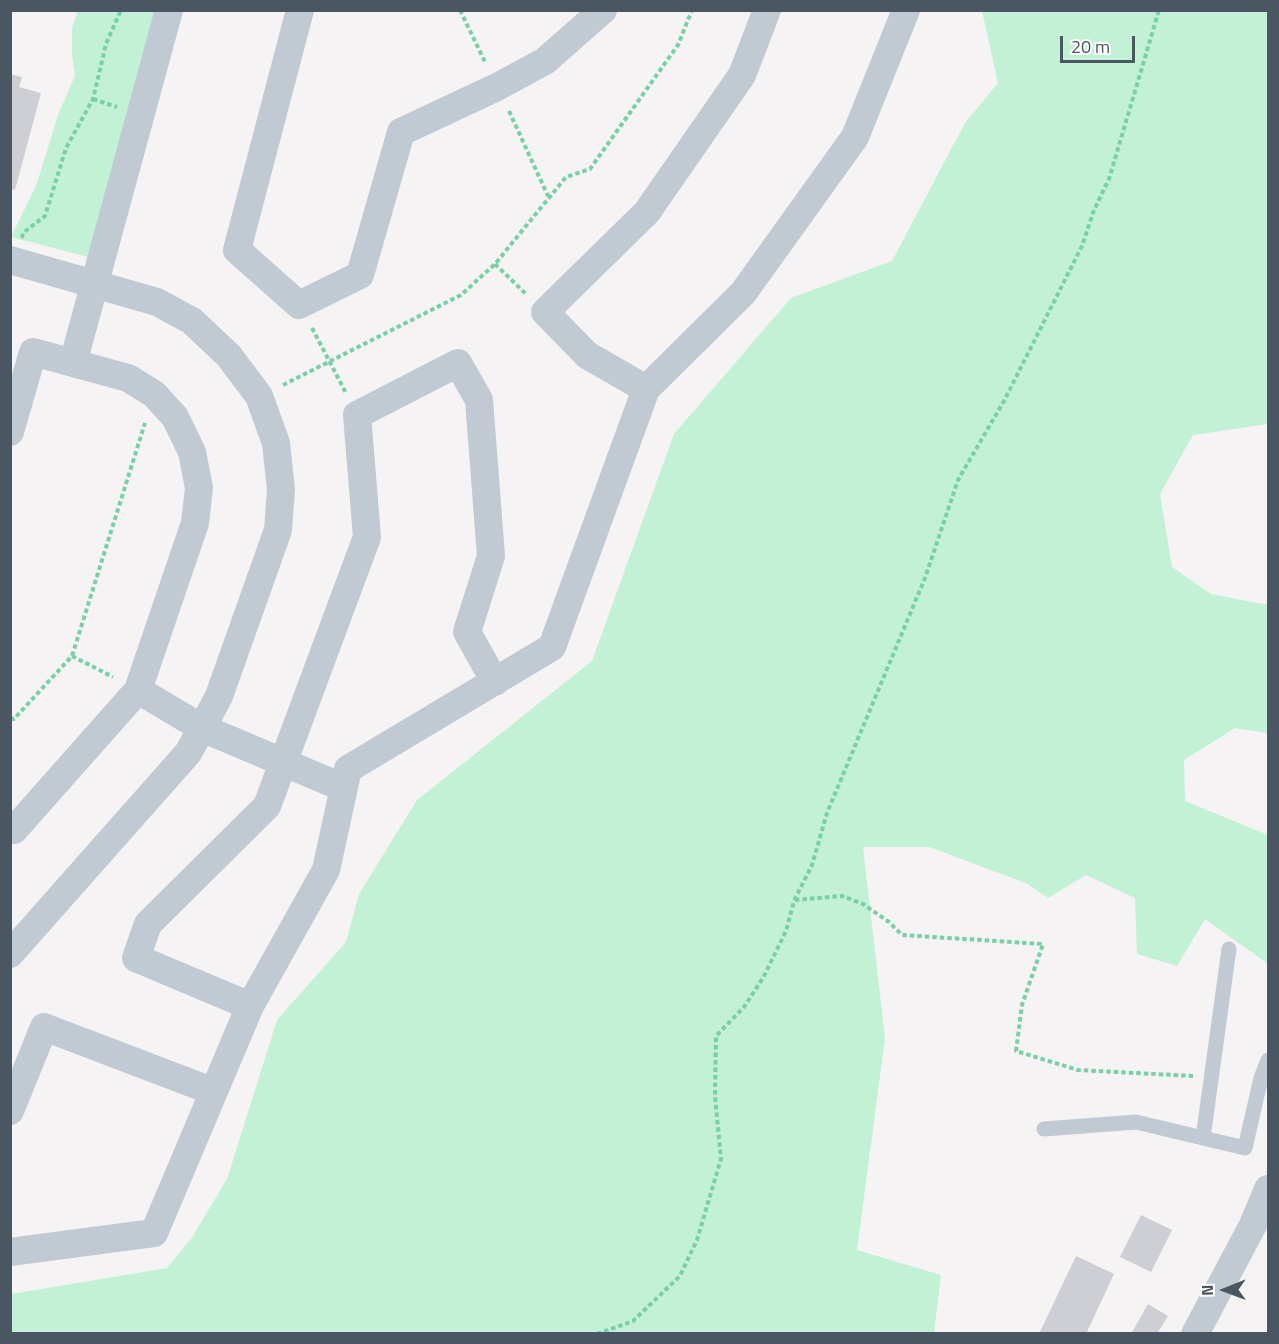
<!DOCTYPE html>
<html>
<head>
<meta charset="utf-8">
<style>
  body { margin:0 }
  #map { position:relative; width:1279px; height:1344px; overflow:hidden; background:#f5f3f3; font-family:"Titillium Web",sans-serif }
  canvas { display:block }
  .frame { position:absolute; inset:0; border:12px solid #4a5661; pointer-events:none }
  .north { position:absolute; left:1195px; top:1260px; width:60px; height:60px; -webkit-text-stroke:4px #fff; paint-order:stroke; rotate:269deg; font-size:16px; font-weight:700; line-height:24px; text-align:center; color:#4a5661 }
  .north::after { content:''; display:block; margin:auto; width:21px; height:27px; background:#4a5661; clip-path:polygon(50% 0,100% 100%,50% 72%,0 100%) }
  .scale { position:absolute; left:1060px; top:36px; width:75px; height:27px; box-sizing:border-box; border:3px solid #4a5661; border-top:0; padding-left:8px; font-size:18px; line-height:21px; white-space:nowrap; color:#4a5661; -webkit-text-stroke:4px #fff; paint-order:stroke }
</style>
</head>
<body>
<div id="map">
<canvas width="1279" height="1344"></canvas>
<div class="frame"></div>
<div class="north">N</div>
<div class="scale">20 m</div>
</div>
<script>
const c = document.querySelector('canvas').getContext('2d');
c.lineJoin = 'round';
function paint(path, color) {
  c.fillStyle = color;
  c.fill(path, 'evenodd');
}
function toPath(rows) {
  const path = new Path2D();
  for (const r of rows) {
    path.moveTo(r[0], r[1]);
    for (let i = 2; i < r.length; i += 2) path.lineTo(r[i], r[i + 1]);
  }
  return path;
}
function strokePath(path, color, width, dash) {
  c.strokeStyle = color;
  c.lineWidth = width;
  c.lineCap = dash ? 'butt' : 'round';
  c.setLineDash(dash || []);
  c.stroke(path);
}
paint(toPath([
  [78,11,155,11,92,258,11,237,36,186,59,112,75,76,72,54,72,28],
  [982,11,1268,11,1268,424,1193,435,1160,494,1172,567,1211,594,1268,605,1268,733,1235,728,1184,760,1185,801,1268,835,1268,964,1205,919,1177,966,1137,954,1135,898,1086,875,1048,898,1026,883,929,847,863,847,885,1038,857,1250,941,1275,934,1333,11,1333,11,1294,167,1268,191,1239,227,1179,277,1020,346,942,359,894,417,800,592,661,674,434,791,298,892,261,965,123,998,83]
]), '#c3f1d5');
paint(toPath([
  [10,74,22,77,19,87,41,93,15,190,10,189],
  [1141,1215,1172,1230,1151,1272,1120,1257],
  [1076,1256,1114,1274,1086,1334,1039,1334],
  [1148,1304,1168,1316,1157,1334,1131,1334]
]), '#cdcfd5');
strokePath(toPath([
  [460,10,486,64],
  [93,99,117,107],
  [509,111,548,196],
  [22,238,23,233,45,216,66,148,93,99,106,44,121,10],
  [495,264,527,295],
  [312,328,346,393],
  [283,385,461,295,495,264,566,177,590,169,678,45,692,10],
  [72,656,113,677],
  [10,718,14,719,72,656,145,423],
  [795,900,842,896,863,904,889,922,902,935,1043,944,1022,1005,1016,1051,1078,1070,1193,1076],
  [597,1334,633,1321,680,1276,697,1240,721,1159,715,1096,716,1036,744,1007,763,978,786,931,794,901,812,865,827,813,925,578,958,480,1004,401,1082,246,1094,210,1109,179,1159,10]
]), '#7ad0a6', 4, [4.5, 3]);
strokePath(toPath([
  [1044,1129,1136,1122,1245,1148,1261,1078,1268,1060],
  [1203,1138,1229,949]
]), '#c1cad2', 15);
strokePath(toPath([
  [300,10,237,250,299,305,360,275,401,132,497,87,545,61,603,10],
  [10,260,157,302,192,321,229,356,259,396,276,443,281,490,278,530,219,696,202,728,188,753,10,954],
  [73,363,169,10],
  [646,389,587,355,545,312,647,212,742,75,767,10],
  [10,432,33,352,128,378,154,394,175,417,192,452,199,488,195,523,138,690,14,830,10,829],
  [138,690,202,728,344,788],
  [250,1006,136,958,148,924,267,806,367,537,357,415,458,363,479,400,491,556,467,632,495,682],
  [10,1111,44,1027,212,1091],
  [10,1252,154,1233,250,1006,326,870,348,769,552,647,646,389,743,293,855,137,906,10],
  [1195,1334,1253,1225,1268,1189]
]), '#c1cad2', 28);
</script>
</body>
</html>
